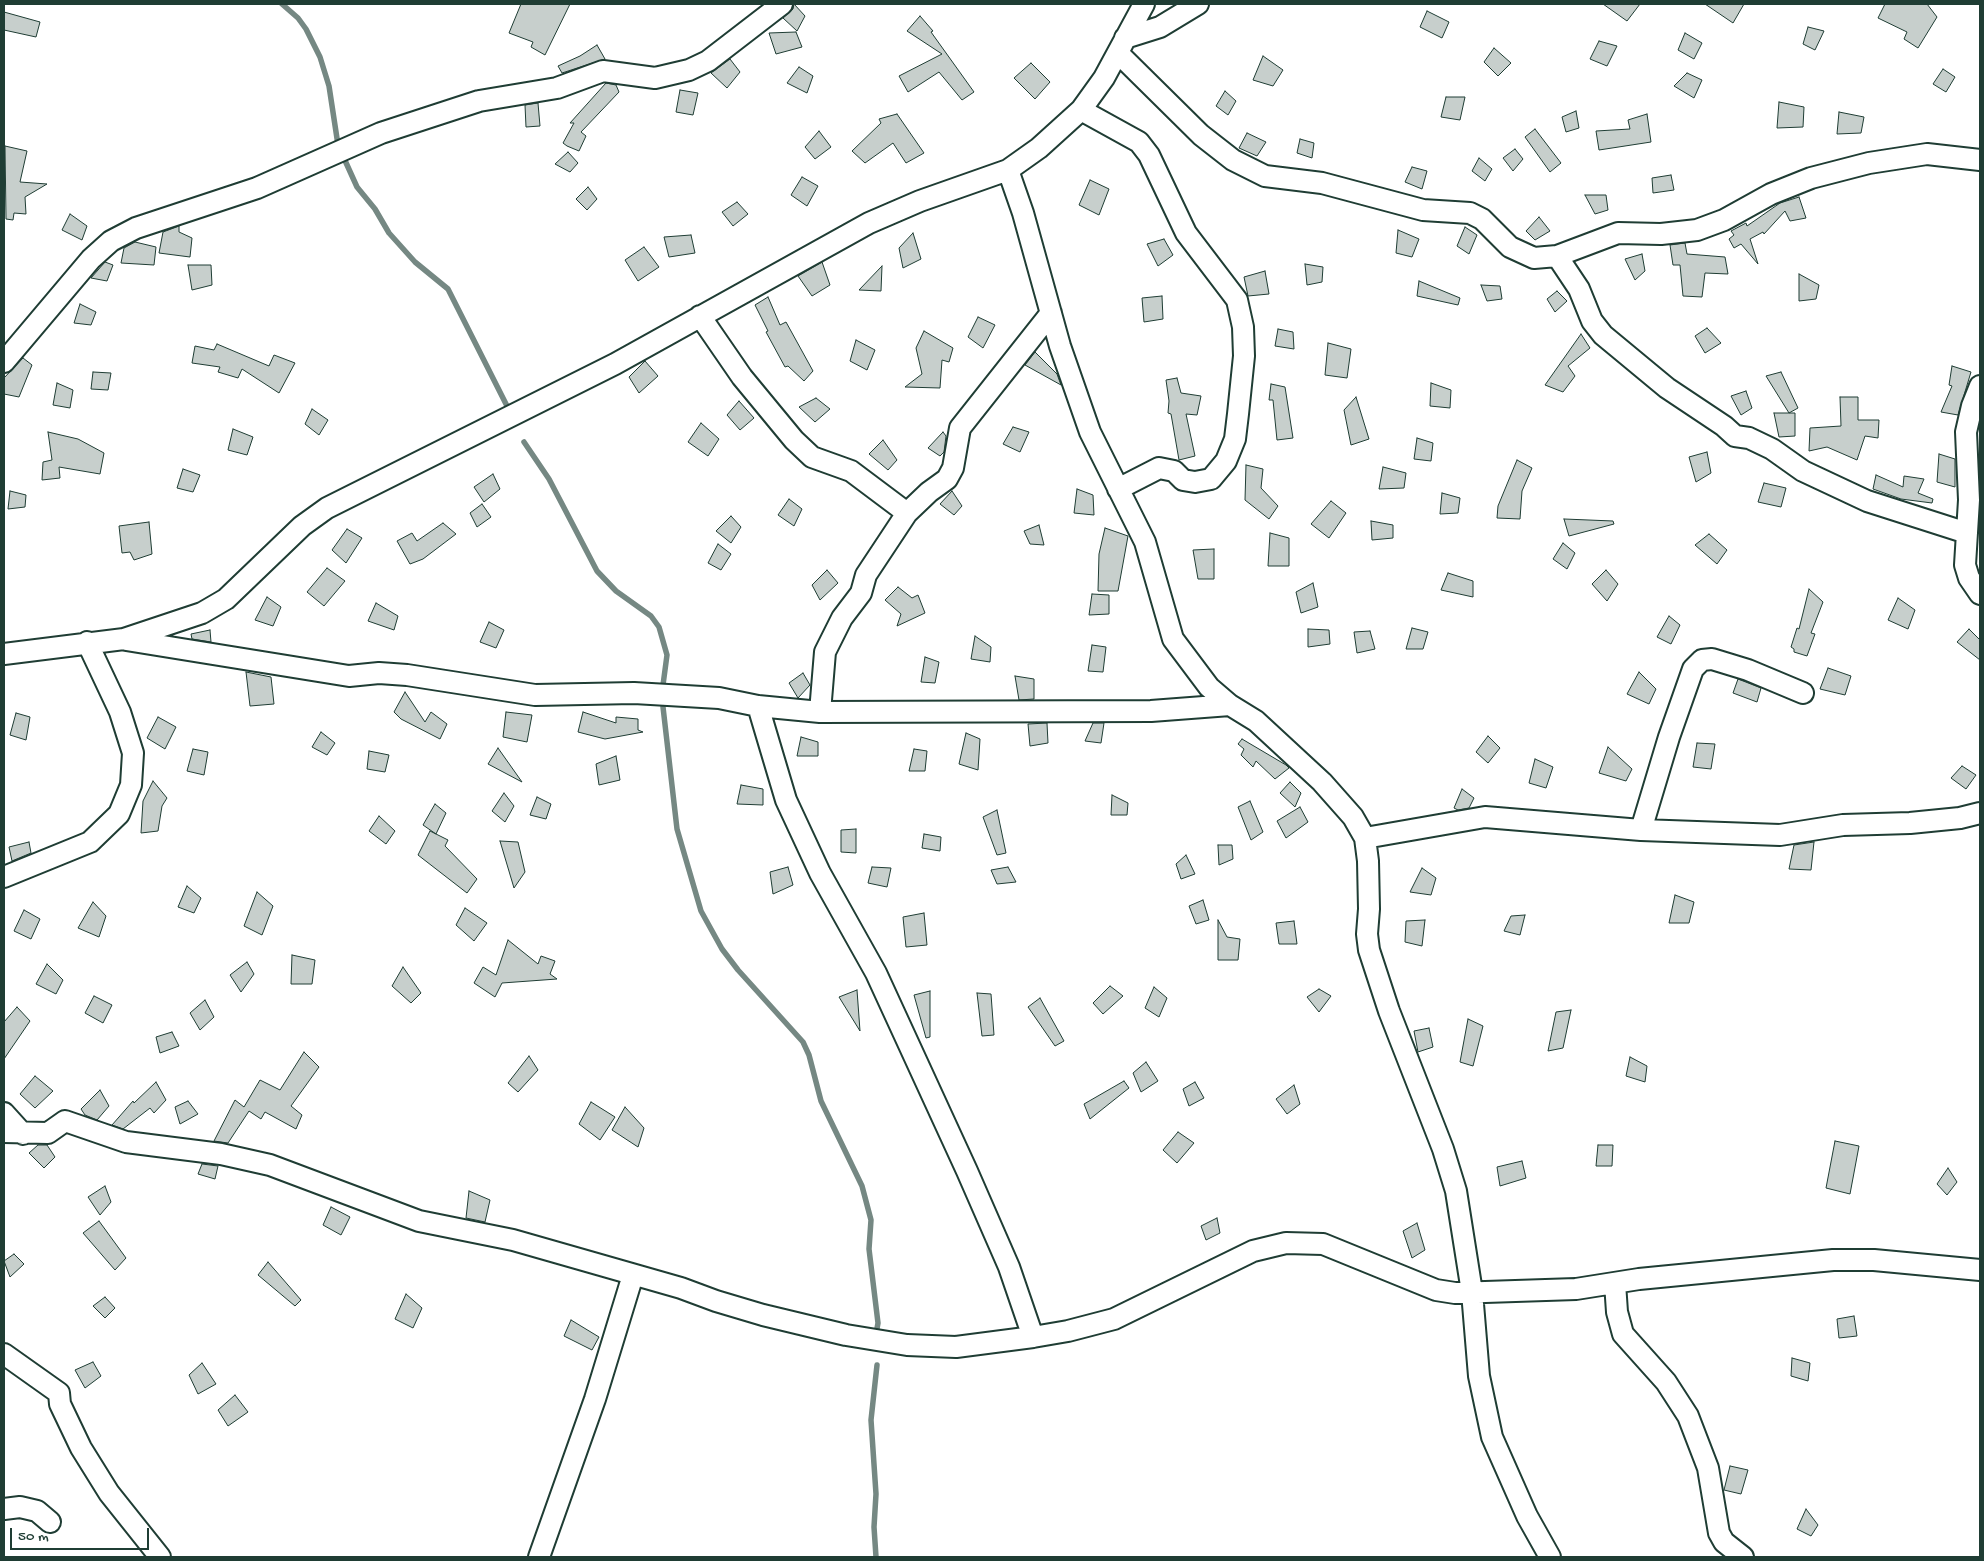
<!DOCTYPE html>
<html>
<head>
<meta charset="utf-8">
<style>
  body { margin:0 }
  #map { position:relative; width:1984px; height:1561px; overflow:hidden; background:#fff; font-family:"Gochi Hand",sans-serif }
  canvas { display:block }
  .frame { position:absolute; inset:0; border:5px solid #1f3d34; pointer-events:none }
  .scale { position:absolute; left:10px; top:1528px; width:139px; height:22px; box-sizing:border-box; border:2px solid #1f3d34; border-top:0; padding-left:6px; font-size:15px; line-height:18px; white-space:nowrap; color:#1f3d34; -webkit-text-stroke:4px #fff; paint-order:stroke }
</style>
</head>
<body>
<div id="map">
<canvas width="1984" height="1561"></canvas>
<div class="frame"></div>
<div class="scale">50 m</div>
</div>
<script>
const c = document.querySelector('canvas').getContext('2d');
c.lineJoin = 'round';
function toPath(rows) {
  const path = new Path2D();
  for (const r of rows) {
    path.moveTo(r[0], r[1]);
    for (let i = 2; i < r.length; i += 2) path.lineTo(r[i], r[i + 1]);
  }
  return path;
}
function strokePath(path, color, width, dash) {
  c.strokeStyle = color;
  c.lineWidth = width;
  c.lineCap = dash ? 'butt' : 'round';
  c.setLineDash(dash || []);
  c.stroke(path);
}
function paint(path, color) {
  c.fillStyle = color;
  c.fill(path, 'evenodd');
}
strokePath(toPath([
  [282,4,298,18,306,29,320,57,329,86,338,145,357,187,375,209,389,233,415,262,448,289,507,406],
  [524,442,549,479,597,571,616,591,651,616,659,627,667,655,663,685],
  [663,707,677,829,701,911,722,949,738,970,803,1042,809,1055,821,1101,862,1186,871,1220,869,1249,878,1323,876,1334],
  [876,1557,874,1527,876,1494,871,1420,877,1365]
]), '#758883', 5.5);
const building = toPath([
  [521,4,570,4,545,55,531,47,533,42,509,33,521,4],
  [794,4,805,16,797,31,783,18,793,9,794,4],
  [1603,4,1640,4,1627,21,1603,4],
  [1705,4,1744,4,1733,23,1705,4],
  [1885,4,1927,4,1937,17,1918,48,1904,39,1907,32,1878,18,1885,4],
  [1427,11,1449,22,1442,38,1420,27,1427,11],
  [4,12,40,22,36,37,4,30,4,12],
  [920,16,933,31,931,32,974,92,962,100,939,72,908,92,899,76,942,54,907,31,920,16],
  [1808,27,1824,31,1815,50,1803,44,1808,27],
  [796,32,802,47,776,54,769,33,796,32],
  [1685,33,1702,43,1694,59,1678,50,1685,33],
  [1599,41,1617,46,1607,66,1590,59,1599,41],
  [597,45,605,59,562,73,558,66,580,56,597,45],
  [1494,48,1511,63,1498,76,1484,62,1494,48],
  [1263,56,1283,70,1273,86,1253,80,1263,56],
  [730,59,740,72,727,88,711,73,730,59],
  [1031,63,1050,82,1035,99,1014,78,1031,63],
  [799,67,813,76,807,93,787,83,799,67],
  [1943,69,1955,77,1946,92,1933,84,1943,69],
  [1687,73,1702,80,1694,98,1674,86,1687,73],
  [606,83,616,85,619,92,581,132,586,136,579,151,567,146,563,143,574,123,570,123,606,83],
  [680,90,698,93,693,115,676,112,680,90],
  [1225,91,1236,101,1228,115,1216,106,1225,91],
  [1446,97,1465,97,1460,120,1441,117,1446,97],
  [1779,102,1804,107,1803,127,1777,128,1779,102],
  [538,103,540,126,526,127,525,105,538,103],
  [1576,111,1579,128,1566,132,1562,117,1576,111],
  [1839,112,1864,117,1861,133,1837,134,1839,112],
  [897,114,924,153,906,163,893,143,865,163,852,151,881,123,879,119,897,114],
  [1647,114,1651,142,1599,150,1596,131,1630,129,1628,120,1647,114],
  [1535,129,1561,163,1550,172,1525,137,1535,129],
  [819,131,831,147,815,159,805,147,819,131],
  [1247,133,1266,142,1257,156,1239,148,1247,133],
  [1300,139,1314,143,1312,158,1297,153,1300,139],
  [5,146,27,151,20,182,47,184,25,197,26,214,14,213,13,220,6,219,5,146],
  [1515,149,1523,159,1513,171,1503,158,1515,149],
  [568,152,578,163,570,172,555,164,568,152],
  [1479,158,1492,169,1485,181,1472,171,1479,158],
  [1412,167,1427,171,1422,189,1405,182,1412,167],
  [1671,175,1674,190,1653,193,1652,178,1671,175],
  [802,177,818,186,807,206,791,195,802,177],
  [1090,180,1109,189,1099,215,1079,205,1090,180],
  [588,187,597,199,587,210,576,199,588,187],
  [1585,195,1606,195,1608,210,1595,214,1585,195],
  [1799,197,1806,218,1790,221,1785,211,1764,234,1763,232,1750,239,1758,264,1741,244,1734,248,1729,239,1734,235,1731,231,1746,223,1747,226,1780,203,1799,197],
  [737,202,748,214,733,226,722,212,737,202],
  [70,214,87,226,82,240,62,230,70,214],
  [1539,217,1550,231,1535,240,1526,231,1539,217],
  [179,226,179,232,192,238,190,257,159,253,163,232,179,226],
  [1465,227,1477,235,1469,254,1457,246,1465,227],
  [1398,230,1419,239,1412,257,1396,253,1398,230],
  [913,233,921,259,903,268,899,248,913,233],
  [691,235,695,253,669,257,664,237,691,235],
  [1164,239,1173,255,1158,266,1147,244,1164,239],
  [135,242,156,247,154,265,121,263,124,248,135,242],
  [1685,243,1687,254,1725,257,1728,274,1705,273,1702,297,1683,296,1680,265,1673,265,1670,245,1685,243],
  [644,247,659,267,638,281,625,260,644,247],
  [1642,254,1645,271,1635,280,1625,259,1642,254],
  [105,262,113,265,107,281,91,278,105,262],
  [822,262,830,285,812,296,798,276,822,262],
  [1305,264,1323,267,1322,282,1307,285,1305,264],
  [188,265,211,265,212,285,192,290,188,265],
  [882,266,881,291,859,290,882,266],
  [1265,271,1269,294,1248,296,1244,277,1265,271],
  [1799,274,1819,285,1816,299,1799,301,1799,274],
  [1419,281,1460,298,1458,305,1417,296,1419,281],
  [1481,285,1500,286,1502,299,1487,301,1481,285],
  [1557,291,1567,301,1555,312,1547,299,1557,291],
  [1162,296,1163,319,1144,322,1142,298,1162,296],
  [768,297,780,325,786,322,813,371,804,381,788,366,785,367,766,332,768,331,755,305,768,297],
  [80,304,96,312,91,325,74,323,80,304],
  [978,317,995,325,983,348,968,337,978,317],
  [1707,328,1721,343,1705,353,1695,336,1707,328],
  [1278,329,1293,332,1294,349,1275,346,1278,329],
  [924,331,953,348,949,362,942,360,940,388,905,387,922,374,916,348,924,331],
  [1581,334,1590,348,1568,366,1575,376,1563,392,1545,385,1581,334],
  [856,340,875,350,867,370,850,361,856,340],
  [1328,343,1351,349,1347,378,1325,375,1328,343],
  [217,344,269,366,274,355,295,363,279,393,242,369,238,378,218,372,220,367,192,363,195,346,214,350,217,344],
  [1035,352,1057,374,1061,385,1025,365,1035,352],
  [23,358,32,365,19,397,4,394,4,378,23,358],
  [645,361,658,376,639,393,629,377,645,361],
  [1952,366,1971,372,1958,415,1941,412,1952,386,1949,385,1952,366],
  [93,372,111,373,108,390,91,389,93,372],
  [1781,372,1798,408,1789,413,1766,376,1781,372],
  [1177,378,1181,393,1201,396,1197,415,1186,414,1195,456,1179,460,1171,414,1168,413,1169,401,1166,380,1177,378],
  [57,383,73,390,70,408,53,405,57,383],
  [1431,383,1451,390,1450,408,1430,406,1431,383],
  [1271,384,1285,387,1293,438,1277,440,1273,400,1269,400,1271,384],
  [1746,391,1752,408,1741,415,1731,396,1746,391],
  [1356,397,1369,439,1351,445,1344,410,1356,397],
  [1840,397,1858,397,1858,420,1879,420,1878,438,1865,436,1857,460,1827,447,1809,451,1810,428,1841,426,1840,397],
  [816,398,830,409,815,422,799,407,816,398],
  [739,401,754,418,740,430,727,415,739,401],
  [312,409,328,420,319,435,305,424,312,409],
  [1774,413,1795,413,1795,436,1779,437,1774,413],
  [701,423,719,439,708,456,688,442,701,423],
  [1013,427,1029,432,1020,452,1003,444,1013,427],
  [233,429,253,437,247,455,228,450,233,429],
  [48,432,78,439,104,453,100,474,59,467,60,478,42,480,43,462,52,460,48,432],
  [943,432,946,436,944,452,940,456,928,448,943,432],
  [1417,438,1433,443,1431,461,1414,459,1417,438],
  [883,440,897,460,888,470,869,454,883,440],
  [1707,452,1711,473,1696,482,1689,457,1707,452],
  [1939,454,1955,459,1955,487,1937,482,1939,454],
  [1517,460,1532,468,1522,491,1520,519,1497,518,1498,506,1517,460],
  [1246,465,1263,469,1261,488,1278,506,1269,519,1245,500,1246,465],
  [1383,467,1406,473,1404,488,1379,489,1383,467],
  [183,469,200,475,193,492,177,488,183,469],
  [493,474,500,489,484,502,474,487,493,474],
  [1876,475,1903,487,1904,476,1924,479,1918,493,1933,499,1932,503,1901,499,1873,489,1876,475],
  [1764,483,1786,488,1781,507,1758,502,1764,483],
  [1077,489,1093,495,1094,515,1074,513,1077,489],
  [10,491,26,495,25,507,8,509,10,491],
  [952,491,962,506,954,515,940,504,952,491],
  [1442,493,1460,498,1458,513,1440,514,1442,493],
  [789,499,802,509,794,526,778,515,789,499],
  [1331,501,1346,513,1329,538,1311,524,1331,501],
  [482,504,491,517,477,527,470,513,482,504],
  [731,516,741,527,731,543,716,531,731,516],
  [1564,519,1613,521,1614,524,1569,536,1564,519],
  [1371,521,1393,525,1393,538,1372,540,1371,521],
  [149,522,152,554,134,560,130,552,122,553,119,526,149,522],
  [443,523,456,534,423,559,410,564,397,541,412,533,417,541,443,523],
  [1039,525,1044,545,1030,544,1024,531,1039,525],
  [1105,528,1128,536,1118,591,1098,591,1099,554,1105,528],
  [347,529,362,538,346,563,332,550,347,529],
  [1270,533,1289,538,1289,566,1268,566,1270,533],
  [1709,534,1727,550,1717,564,1695,545,1709,534],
  [1563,543,1575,553,1567,569,1553,559,1563,543],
  [718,544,731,554,721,570,708,563,718,544],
  [1214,549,1214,579,1198,579,1193,550,1214,549],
  [327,568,345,581,324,606,307,592,327,568],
  [827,570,838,583,820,600,812,585,827,570],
  [1606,570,1618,584,1607,601,1592,584,1606,570],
  [1448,573,1473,581,1473,597,1441,590,1448,573],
  [1313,583,1318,607,1301,613,1296,592,1313,583],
  [898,587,912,598,918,595,925,613,897,626,901,614,885,600,898,587],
  [1809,589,1823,602,1811,633,1815,634,1807,656,1794,652,1794,649,1791,647,1797,628,1799,629,1809,589],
  [1092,594,1109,595,1109,614,1089,615,1092,594],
  [267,597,281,607,273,626,255,620,267,597],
  [1898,598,1915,610,1908,629,1888,620,1898,598],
  [376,603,398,616,394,630,368,621,376,603],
  [1669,616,1680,625,1671,644,1657,637,1669,616],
  [489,622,504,630,496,648,480,642,489,622],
  [1412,628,1428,632,1423,649,1406,649,1412,628],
  [1308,629,1329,630,1330,644,1308,647,1308,629],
  [1969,629,1980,640,1980,660,1957,642,1969,629],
  [210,630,211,642,192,639,191,634,210,630],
  [1370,631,1375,649,1357,653,1354,632,1370,631],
  [975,636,991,647,990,662,971,659,975,636],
  [1092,645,1106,647,1103,672,1088,671,1092,645],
  [925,657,939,662,935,683,921,682,925,657],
  [1828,668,1851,676,1845,695,1820,689,1828,668],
  [246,672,271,677,274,704,250,706,246,672],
  [1639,672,1656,689,1649,704,1627,694,1639,672],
  [803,673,810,685,798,698,789,683,803,673],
  [1015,676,1034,679,1034,699,1019,700,1015,676],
  [1738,679,1761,688,1757,702,1733,693,1738,679],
  [405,692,425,722,431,712,447,724,440,739,401,719,394,712,405,692],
  [506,712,532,715,527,742,503,737,506,712],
  [583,712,616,723,616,717,638,719,638,730,643,732,605,739,578,732,583,712],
  [16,713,30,717,26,740,10,735,16,713],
  [158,717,176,727,165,749,147,738,158,717],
  [1047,723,1048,743,1030,746,1028,724,1047,723],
  [1093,723,1104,723,1101,743,1085,741,1093,723],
  [321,732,335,743,327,755,312,747,321,732],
  [966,733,980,739,978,770,959,764,966,733],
  [1488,736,1500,748,1488,763,1476,752,1488,736],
  [801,737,818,742,818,756,797,756,801,737],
  [1242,739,1286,765,1289,768,1275,779,1256,761,1253,767,1241,755,1244,749,1238,744,1242,739],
  [1697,743,1715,744,1711,769,1693,767,1697,743],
  [1608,747,1632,769,1626,781,1599,773,1608,747],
  [498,748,522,782,488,764,498,748],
  [193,749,208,752,204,775,187,771,193,749],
  [914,749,927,751,925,771,909,771,914,749],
  [369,751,389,755,385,772,367,769,369,751],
  [616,756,620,780,599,785,596,764,616,756],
  [1535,759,1553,767,1546,788,1529,783,1535,759],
  [1962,766,1976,775,1966,789,1951,778,1962,766],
  [153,781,167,798,162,806,158,831,141,833,143,801,153,781],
  [1290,782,1301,793,1295,807,1280,793,1290,782],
  [741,785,763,789,763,805,737,804,741,785],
  [1462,789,1474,798,1469,808,1458,810,1454,808,1462,789],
  [504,793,514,806,505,822,492,811,504,793],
  [1112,795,1128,803,1127,815,1111,815,1112,795],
  [537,797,551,804,546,819,530,815,537,797],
  [1250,801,1263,832,1251,840,1238,807,1250,801],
  [435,804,446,813,436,834,423,825,435,804],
  [1300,807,1308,822,1286,838,1277,821,1300,807],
  [997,810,1006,853,997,855,983,817,997,810],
  [379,816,395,831,386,844,369,831,379,816],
  [856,829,856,853,841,852,841,830,856,829],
  [430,831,448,840,445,846,477,879,467,893,418,855,430,831],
  [924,834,941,837,940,851,922,848,924,834],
  [500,841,518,842,525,872,514,888,500,841],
  [29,842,31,853,12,861,9,847,29,842],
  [1814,842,1811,870,1789,869,1794,845,1814,842],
  [1218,845,1232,845,1233,859,1219,865,1218,845],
  [1186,855,1195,874,1181,879,1176,864,1186,855],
  [788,867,793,885,773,894,770,872,788,867],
  [872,867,891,868,887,887,868,883,872,867],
  [1008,867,1016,882,997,884,991,870,1008,867],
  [1422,868,1436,878,1431,895,1410,892,1422,868],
  [187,886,201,898,194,913,178,907,187,886],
  [257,892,273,906,262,935,244,926,257,892],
  [1675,895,1694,902,1689,923,1669,923,1675,895],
  [1203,900,1209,920,1196,924,1189,906,1203,900],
  [93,902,106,916,99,937,78,928,93,902],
  [465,908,487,923,474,941,456,925,465,908],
  [24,910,40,919,31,939,14,931,24,910],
  [924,913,927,945,906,947,903,917,924,913],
  [1525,915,1520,935,1504,931,1511,916,1525,915],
  [1218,920,1227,937,1240,939,1238,960,1218,960,1218,920],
  [1425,920,1422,946,1405,942,1406,921,1425,920],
  [1294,921,1297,944,1279,944,1276,923,1294,921],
  [508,940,538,964,541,956,555,961,550,974,557,979,502,983,495,997,474,983,483,967,496,975,508,940],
  [292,955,315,960,312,984,291,984,292,955],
  [247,962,254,974,241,992,230,975,247,962],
  [47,964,63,980,56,994,36,984,47,964],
  [403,967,421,993,411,1003,392,986,403,967],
  [1110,986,1123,996,1103,1014,1093,1003,1110,986],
  [1154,987,1167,998,1159,1017,1145,1008,1154,987],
  [1319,989,1331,996,1319,1012,1307,997,1319,989],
  [857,990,860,1031,839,997,857,990],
  [930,991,930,1037,926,1038,914,995,930,991],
  [977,993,991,994,994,1035,982,1036,977,993],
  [94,996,112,1005,103,1023,85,1013,94,996],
  [1040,998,1064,1041,1055,1046,1028,1007,1040,998],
  [205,1000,214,1017,200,1030,190,1013,205,1000],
  [17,1007,30,1021,4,1059,4,1022,17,1007],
  [1571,1010,1563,1048,1548,1051,1556,1012,1571,1010],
  [1468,1019,1483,1026,1473,1066,1460,1062,1468,1019],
  [1429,1028,1433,1047,1418,1052,1414,1031,1429,1028],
  [172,1032,179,1046,160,1053,156,1037,172,1032],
  [304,1052,319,1067,291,1106,302,1115,296,1129,265,1112,261,1119,249,1111,228,1143,214,1141,235,1100,244,1107,260,1080,280,1090,304,1052],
  [529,1056,538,1070,518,1092,508,1083,529,1056],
  [1630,1057,1647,1066,1645,1082,1626,1076,1630,1057],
  [1146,1062,1158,1081,1141,1092,1133,1073,1146,1062],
  [35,1076,53,1091,35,1108,20,1094,35,1076],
  [1124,1081,1129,1088,1090,1119,1084,1104,1124,1081],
  [156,1082,166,1100,154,1113,150,1108,123,1129,112,1125,133,1101,134,1103,156,1082],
  [1195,1082,1204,1098,1189,1106,1183,1089,1195,1082],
  [1294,1085,1300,1104,1287,1114,1276,1099,1294,1085],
  [100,1090,109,1106,97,1120,85,1115,81,1109,100,1090],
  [188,1101,198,1114,180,1124,175,1107,188,1101],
  [591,1102,615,1117,600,1140,579,1124,591,1102],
  [625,1107,644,1128,638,1147,612,1130,625,1107],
  [1178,1132,1194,1143,1177,1163,1163,1150,1178,1132],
  [1835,1141,1859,1146,1850,1194,1826,1188,1835,1141],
  [38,1145,47,1145,55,1157,44,1168,29,1153,38,1145],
  [1598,1145,1613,1145,1612,1166,1596,1166,1598,1145],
  [1522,1161,1526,1178,1500,1186,1497,1167,1522,1161],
  [202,1164,218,1166,215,1179,198,1174,202,1164],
  [1948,1168,1957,1182,1947,1195,1937,1184,1948,1168],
  [105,1186,111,1202,100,1215,88,1197,105,1186],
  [469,1191,490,1200,485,1222,466,1218,469,1191],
  [331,1207,350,1217,341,1235,323,1225,331,1207],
  [1217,1218,1220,1233,1206,1240,1201,1226,1217,1218],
  [99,1221,126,1258,115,1270,83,1233,99,1221],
  [1417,1223,1425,1250,1412,1258,1403,1231,1417,1223],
  [14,1254,24,1264,10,1277,4,1261,14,1254],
  [268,1262,301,1300,295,1306,258,1275,268,1262],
  [406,1294,422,1308,413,1328,395,1319,406,1294],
  [105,1297,115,1308,105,1318,93,1306,105,1297],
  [1854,1316,1857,1336,1839,1338,1837,1319,1854,1316],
  [571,1320,599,1337,592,1350,564,1336,571,1320],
  [1792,1358,1810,1363,1808,1381,1791,1376,1792,1358],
  [93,1362,101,1376,85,1388,75,1370,93,1362],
  [202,1363,216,1384,198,1394,189,1375,202,1363],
  [235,1395,248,1412,228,1426,218,1410,235,1395],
  [1730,1466,1748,1470,1741,1494,1724,1490,1730,1466],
  [1806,1509,1818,1525,1811,1536,1797,1529,1806,1509]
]);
paint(building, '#c7cfcc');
strokePath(building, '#1f3d34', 1);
const minor = toPath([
  [1125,38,1160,27,1198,4],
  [1118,53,1201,135,1233,160,1265,176,1322,183,1423,210,1470,213,1482,219,1510,247,1534,258,1557,256,1618,233,1661,234,1697,230,1724,220,1771,194,1811,178,1869,163,1927,154,1980,160],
  [1081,110,1139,142,1149,155,1186,233,1237,300,1243,327,1244,356,1238,414,1235,439,1226,461,1211,479,1195,482,1183,480,1174,471,1159,468,1118,489],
  [1008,170,1023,213,1060,346,1090,432,1145,542,1173,639,1209,687,1230,705,1256,721,1322,782,1353,817,1365,838,1368,861,1369,909,1367,934,1369,950,1389,1011,1443,1149,1456,1191,1472,1292,1479,1376,1492,1437,1527,1516,1550,1557],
  [1557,256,1579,289,1592,321,1603,335,1667,388,1724,426,1735,436,1749,438,1772,449,1803,471,1867,501,1967,533],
  [700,316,742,377,794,440,812,457,851,471,907,513],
  [4,362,91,259,111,241,136,228,257,188,381,133,479,101,557,88,603,71,655,78,689,70,708,61,782,4],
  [1980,386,1972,406,1966,432,1969,500,1965,565,1969,578,1980,594],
  [126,640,349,676,379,673,407,675,535,695,634,693,719,698,758,706,820,712,1151,711,1230,705],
  [4,654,124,639,202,613,226,599,302,526,327,508,615,364,869,223,920,201,1008,170,1039,148,1081,110,1104,78,1144,4],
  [758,706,786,800,820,873,876,973,967,1171,1009,1267,1033,1337],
  [820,712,825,652,842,618,861,593,866,575,907,513,929,492,947,479,953,468,960,428,1051,313],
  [1641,830,1669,737,1693,669,1702,660,1712,659,1748,670,1803,693],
  [1365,838,1485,817,1641,830,1780,835,1843,825,1910,823,1960,818,1980,813],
  [4,877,90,842,119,814,131,785,133,753,120,712,87,642],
  [4,1113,23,1134],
  [4,1132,48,1133,65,1121,126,1142,221,1154,270,1165,419,1221,513,1240,681,1288,716,1301,763,1315,846,1335,907,1345,956,1347,1033,1337,1068,1331,1114,1319,1253,1251,1286,1243,1323,1244,1436,1290,1455,1293,1576,1289,1639,1279,1833,1260,1874,1260,1980,1270],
  [1615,1283,1617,1312,1623,1334,1666,1382,1688,1416,1708,1468,1719,1533,1724,1542,1743,1557],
  [4,1354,59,1393,60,1404,81,1448,109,1493,160,1557],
  [4,1509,20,1507,37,1511,50,1522],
  [539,1557,595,1399,633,1275]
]);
strokePath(minor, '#1f3d34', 24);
strokePath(minor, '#fff', 20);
</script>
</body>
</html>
